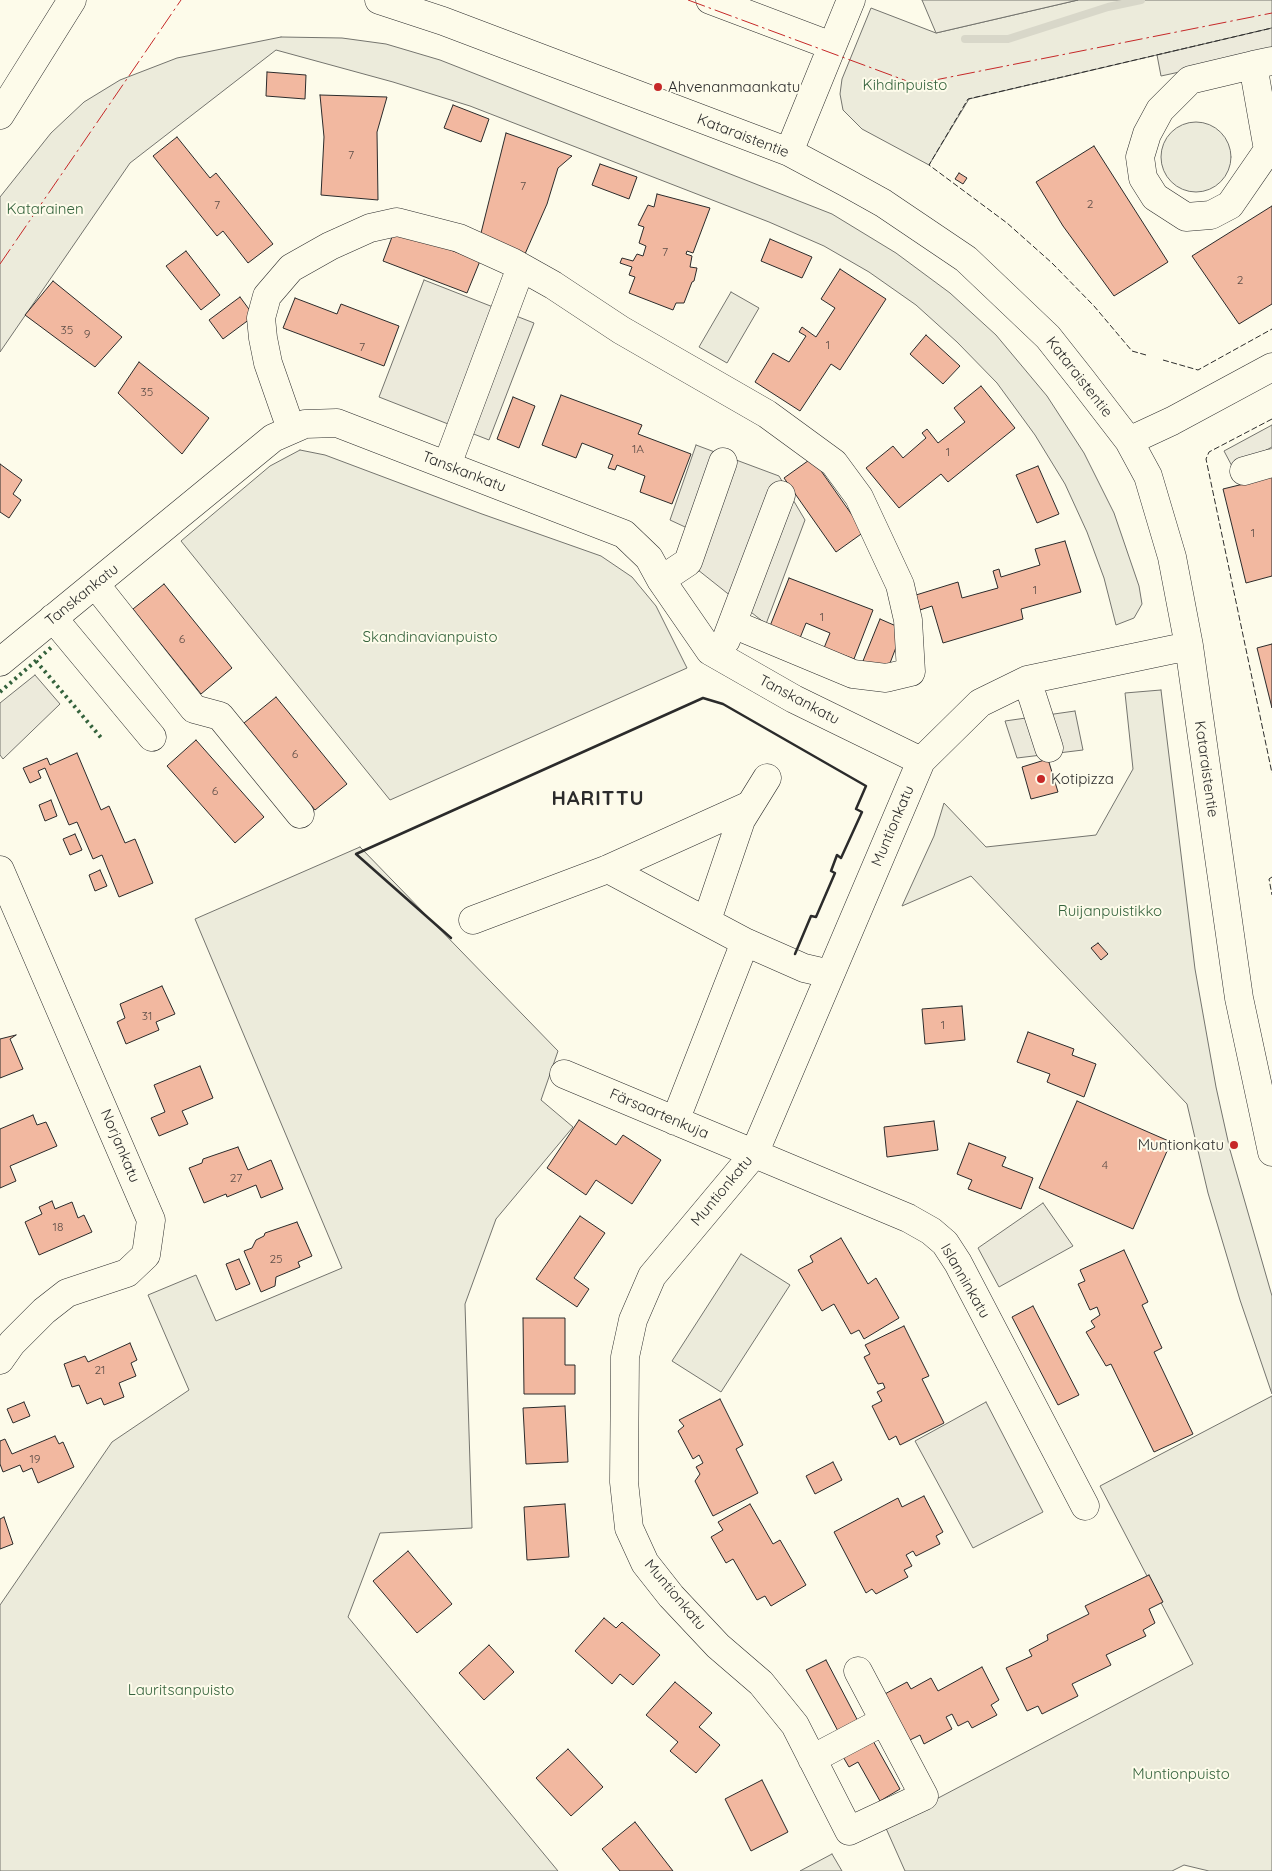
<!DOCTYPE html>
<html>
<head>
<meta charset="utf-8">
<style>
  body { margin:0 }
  canvas { display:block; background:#fdfbea }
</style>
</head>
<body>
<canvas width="1272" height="1871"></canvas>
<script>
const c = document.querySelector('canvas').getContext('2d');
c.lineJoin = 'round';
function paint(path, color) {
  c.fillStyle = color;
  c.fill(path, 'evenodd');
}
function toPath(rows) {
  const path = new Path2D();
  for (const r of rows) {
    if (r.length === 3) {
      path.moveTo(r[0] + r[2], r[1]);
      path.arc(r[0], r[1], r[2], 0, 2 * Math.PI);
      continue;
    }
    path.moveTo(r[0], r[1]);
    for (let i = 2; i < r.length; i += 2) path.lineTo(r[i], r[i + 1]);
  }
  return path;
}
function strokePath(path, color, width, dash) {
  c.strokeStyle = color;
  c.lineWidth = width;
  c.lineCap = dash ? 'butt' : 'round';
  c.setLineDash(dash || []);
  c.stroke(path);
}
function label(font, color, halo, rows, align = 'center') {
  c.font = font + ' Quicksand,sans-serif';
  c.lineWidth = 4;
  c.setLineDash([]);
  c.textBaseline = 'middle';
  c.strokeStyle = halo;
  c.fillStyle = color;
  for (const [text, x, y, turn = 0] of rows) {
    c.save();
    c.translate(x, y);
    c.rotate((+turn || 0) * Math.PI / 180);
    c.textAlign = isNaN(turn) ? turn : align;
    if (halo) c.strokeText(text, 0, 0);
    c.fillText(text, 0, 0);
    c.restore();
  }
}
const green = toPath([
  [1078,0,1272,0,1272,28,969,99,929,165,862,129,843,110,840,94,842,79,871,8,936,33,1078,0],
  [281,37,342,38,386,44,440,60,832,214,896,253,950,293,996,335,1047,396,1084,453,1114,513,1139,586,1142,604,1134,618,1116,625,1104,578,1087,532,1065,484,1035,435,997,383,957,342,916,305,869,272,824,246,769,222,470,106,393,82,276,50,130,163,0,352,0,197,51,133,84,102,120,80,177,58,281,37],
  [1196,157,35],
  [731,292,759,308,727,363,699,347,731,292],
  [300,450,325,455,482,514,601,556,632,577,656,606,687,668,390,800,181,541,270,466,300,450],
  [1161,690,1195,969,1216,1087,1230,1150,1272,1296,1272,1394,1240,1300,1208,1193,1187,1104,971,876,902,906,934,836,944,803,986,847,1096,835,1133,769,1125,693,1161,690],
  [360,847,558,1051,541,1100,573,1127,496,1219,465,1304,472,1528,380,1533,348,1617,558,1871,0,1871,0,1605,112,1442,189,1390,148,1295,196,1275,216,1321,342,1268,195,919,360,847],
  [741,1254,790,1285,721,1392,672,1361,741,1254],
  [1272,1396,1272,1871,1209,1871,1184,1865,1172,1871,905,1871,885,1826,1193,1664,1100,1486,1272,1396],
  [832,1854,842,1871,800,1871,832,1854]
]);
paint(green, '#ecebdb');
strokePath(green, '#74746e', 1);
const parking = toPath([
  [922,0,1078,0,936,33,922,0],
  [1272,28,1272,52,1161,76,1157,55,1272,28],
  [424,280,534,323,489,440,379,397,424,280],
  [1272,425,1272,447,1233,468,1224,451,1272,425],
  [696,445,779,476,805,520,766,624,688,562,698,533,670,520,696,445],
  [35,675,60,704,3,759,0,755,0,703,35,675],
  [1075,711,1083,750,1017,758,1005,721,1075,711],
  [1043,1203,1073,1246,999,1287,978,1248,1043,1203],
  [986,1402,1043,1512,973,1548,915,1441,986,1402]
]);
paint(parking, '#eceadb');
strokePath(parking, '#74746e', 1);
strokePath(toPath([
  [965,39,1008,39,1108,7,1141,0]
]), '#d8d7c9', 8);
const building = toPath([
  [267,72,306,75,305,99,266,96,267,72],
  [320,95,387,97,377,132,378,200,321,195,324,137,320,95],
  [453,105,489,119,481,142,444,128,453,105],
  [506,133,572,156,558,168,547,204,525,254,480,237,506,133],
  [177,137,210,178,216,173,273,244,248,263,223,231,217,236,153,156,177,137],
  [1094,146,1168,262,1114,296,1063,226,1036,182,1094,146],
  [600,164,637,177,629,199,592,185,600,164],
  [959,173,967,178,963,184,955,179,959,173],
  [657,194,710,208,693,253,687,251,686,254,692,256,690,267,697,268,694,281,692,282,684,303,676,303,673,310,629,293,635,277,629,275,632,267,620,263,622,258,633,261,637,254,643,256,646,246,639,243,644,227,638,225,648,205,654,207,657,194],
  [1272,206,1272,304,1239,324,1192,256,1272,206],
  [395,229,480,261,467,293,383,261,395,229],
  [770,239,812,257,802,278,761,261,770,239],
  [186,251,220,295,201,310,166,266,186,251],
  [840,269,886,299,840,370,831,364,800,411,755,382,773,353,789,362,806,336,799,332,802,327,816,337,835,308,821,299,840,269],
  [53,281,122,337,95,367,25,315,53,281],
  [240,297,254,316,223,339,209,320,240,297],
  [295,298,337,314,341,304,399,326,384,366,283,328,295,298],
  [926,335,960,366,943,384,910,354,926,335],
  [139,362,209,418,182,454,118,393,139,362],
  [981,386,1015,428,948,482,941,474,899,508,866,468,893,446,903,458,926,438,922,433,927,429,938,443,965,422,954,408,981,386],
  [561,395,642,425,638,434,691,454,672,504,640,492,645,476,617,465,615,470,608,468,613,455,582,443,576,458,542,445,561,395],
  [513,397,535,406,519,448,497,439,513,397],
  [812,458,864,532,836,552,784,478,812,458],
  [0,464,22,480,13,494,21,500,9,518,0,512,0,464],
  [1038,466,1059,514,1037,523,1016,475,1038,466],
  [1272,477,1272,576,1246,583,1223,489,1272,477],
  [1065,541,1081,592,1021,609,1023,619,943,643,932,606,920,610,916,595,958,582,962,598,998,588,993,571,999,569,1001,577,1040,565,1035,549,1065,541],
  [789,578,873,610,854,659,824,648,830,633,806,623,800,638,770,626,789,578],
  [164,584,232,668,201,694,133,609,164,584],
  [880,619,903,629,887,671,863,661,880,619],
  [1272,644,1272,708,1257,648,1272,644],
  [276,697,347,784,315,810,244,723,276,697],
  [196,740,264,817,235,843,167,766,196,740],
  [77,753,101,810,109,806,125,843,135,839,153,883,119,897,102,855,93,859,77,822,69,825,45,768,38,771,41,778,30,783,23,768,47,758,50,765,77,753],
  [1048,759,1058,792,1031,799,1022,767,1048,759],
  [51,800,57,816,45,821,39,805,51,800],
  [75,834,82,850,70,855,63,839,75,834],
  [100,870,107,886,95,891,89,875,100,870],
  [1098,943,1108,954,1101,960,1091,948,1098,943],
  [162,986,175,1014,156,1022,159,1030,126,1044,117,1022,125,1018,120,1004,162,986],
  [962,1006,965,1040,925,1044,922,1009,962,1006],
  [1028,1032,1074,1049,1072,1055,1096,1064,1084,1097,1047,1082,1050,1074,1017,1062,1028,1032],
  [16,1035,10,1039,23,1069,0,1078,0,1039,16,1035],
  [200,1066,213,1098,182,1111,188,1124,159,1136,151,1118,165,1112,154,1085,200,1066],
  [1077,1101,1171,1142,1133,1229,1039,1188,1077,1101],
  [33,1115,37,1125,46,1122,57,1146,10,1166,16,1181,0,1188,0,1129,33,1115],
  [579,1120,616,1145,623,1135,661,1160,632,1204,596,1180,586,1195,547,1168,579,1120],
  [934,1121,938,1150,887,1157,884,1127,934,1121],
  [969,1143,1006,1157,1002,1166,1033,1178,1021,1209,968,1189,972,1180,957,1174,969,1143],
  [238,1147,248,1170,271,1160,283,1189,261,1198,256,1185,227,1197,226,1194,204,1203,189,1168,202,1163,203,1159,238,1147],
  [52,1201,55,1209,72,1202,78,1218,84,1215,92,1232,39,1255,25,1222,42,1214,39,1207,52,1201],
  [580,1216,605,1233,574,1278,589,1289,577,1307,536,1279,580,1216],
  [297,1222,312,1256,298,1262,300,1267,276,1277,275,1286,261,1292,244,1251,252,1248,256,1240,264,1236,265,1233,297,1222],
  [841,1238,868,1284,876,1278,899,1318,864,1339,859,1330,851,1334,834,1304,822,1311,798,1270,813,1262,810,1256,841,1238],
  [1124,1250,1148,1302,1142,1305,1162,1348,1154,1352,1193,1434,1154,1452,1111,1364,1106,1366,1086,1332,1095,1327,1091,1321,1100,1315,1097,1307,1090,1310,1078,1284,1085,1281,1080,1270,1124,1250],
  [239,1259,250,1284,236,1290,226,1264,239,1259],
  [1033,1306,1079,1395,1058,1405,1012,1317,1033,1306],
  [523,1318,565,1318,565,1365,575,1365,575,1394,524,1394,523,1318],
  [904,1326,929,1376,922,1379,944,1423,900,1445,896,1436,889,1440,872,1406,882,1401,877,1392,885,1388,883,1383,878,1384,864,1357,870,1354,865,1345,904,1326],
  [130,1343,137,1360,131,1363,136,1376,119,1383,124,1397,104,1405,101,1398,87,1404,79,1385,72,1387,64,1364,85,1356,88,1362,130,1343],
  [720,1399,743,1445,736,1449,758,1493,713,1516,695,1481,700,1474,696,1467,703,1463,699,1455,693,1459,678,1431,684,1426,679,1420,720,1399],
  [24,1402,30,1416,13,1423,7,1409,24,1402],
  [565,1406,568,1462,526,1464,523,1408,565,1406],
  [55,1436,59,1444,63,1442,74,1467,38,1483,32,1468,23,1472,20,1465,3,1472,0,1464,0,1441,5,1439,12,1454,55,1436],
  [833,1462,842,1480,815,1494,806,1476,833,1462],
  [924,1496,943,1532,936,1536,940,1544,916,1556,913,1551,906,1555,912,1566,904,1570,908,1577,876,1594,872,1589,866,1593,834,1532,898,1498,902,1507,924,1496],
  [565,1504,569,1557,527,1560,524,1507,565,1504],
  [750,1504,773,1544,780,1540,806,1585,771,1606,765,1596,757,1600,733,1559,726,1563,711,1537,723,1530,718,1522,750,1504],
  [4,1517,13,1544,0,1549,0,1519,4,1517],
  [408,1551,452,1604,417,1633,373,1581,408,1551],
  [1149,1575,1163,1602,1149,1609,1155,1623,1143,1630,1146,1636,1106,1655,1111,1665,1072,1684,1078,1696,1042,1714,1038,1706,1027,1711,1006,1668,1032,1656,1029,1650,1048,1640,1047,1635,1089,1614,1085,1606,1149,1575],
  [604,1618,616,1628,622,1622,660,1655,633,1685,620,1674,612,1684,575,1651,604,1618],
  [489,1645,514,1672,484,1700,459,1673,489,1645],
  [826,1660,860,1725,840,1735,806,1670,826,1660],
  [982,1667,999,1700,991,1705,997,1715,972,1728,968,1721,958,1726,952,1714,946,1717,952,1729,924,1744,920,1735,908,1741,883,1695,907,1682,911,1689,931,1678,938,1691,982,1667],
  [675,1682,712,1713,699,1727,720,1745,696,1773,670,1751,678,1742,646,1715,675,1682],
  [872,1739,900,1789,880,1801,858,1762,849,1767,842,1755,872,1739],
  [568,1749,603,1787,571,1816,536,1778,568,1749],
  [762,1780,788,1832,751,1851,725,1799,762,1780],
  [635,1822,673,1871,620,1871,602,1849,635,1822]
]);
paint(building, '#f2b8a0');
strokePath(building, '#2b2b2b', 1);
const minor = toPath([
  [379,0,443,21,789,152,847,183,883,203,966,259,1048,337,1082,380,1129,441,1148,476,1172,557,1189,646,1239,998,1272,1152],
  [710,0,832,46],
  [1253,65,1268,150,1230,205,1211,215,1186,217,1155,197,1143,178,1140,157,1147,134,1160,110,1190,80,1253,65,1272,61],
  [0,115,72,0],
  [789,152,851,0],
  [291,429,268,363,263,338,261,318,267,296,291,268,330,246,370,228,397,222,459,238,512,262,553,285,621,330,767,414,834,463,859,497,900,585,908,620,911,672,886,678,853,674,733,624],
  [1129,441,1172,421,1272,367],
  [447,465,521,267],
  [1244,471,1272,463],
  [661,580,688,562,723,462],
  [95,584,194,709,220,716,300,814],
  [53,618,152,737],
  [726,640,781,495],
  [0,662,273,438,305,424,337,423,624,534,649,558,661,580,710,651,794,699,921,761],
  [1027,680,1049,748],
  [608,869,745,942],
  [0,870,151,1220,146,1255,127,1273,67,1293,44,1311,12,1343,0,1360],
  [473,920,608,869,750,805],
  [707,920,741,820,767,778],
  [564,1074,908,1218,931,1231,945,1243,958,1263,1085,1506],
  [675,1121,745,942,804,968,830,974],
  [858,1671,924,1796,849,1831,795,1725,761,1683,718,1646,671,1596,645,1563,629,1528,624,1482,625,1357,633,1320,652,1276,754,1154,921,761,980,703,1027,680,1189,646],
  [812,1759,884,1721]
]);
strokePath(minor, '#2b2b2b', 29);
strokePath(minor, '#fdfbea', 28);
strokePath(toPath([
  [36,661,103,740],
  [0,692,54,645]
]), '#34623c', 4, [2.5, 4]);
strokePath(toPath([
  [1146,355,1132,351,1094,306,1052,263,1007,223,929,165,968,99,1272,28],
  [1163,360,1198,370,1272,329],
  [1272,419,1209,452,1206,459,1272,773],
  [1272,877,1269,879,1272,895]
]), '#2b2b2b', 1, [6, 2.5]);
strokePath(toPath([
  [451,938,356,854,703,698,723,704,866,786,856,809,862,812,841,858,837,855,831,871,835,873,816,917,811,916,795,954]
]), '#2b2b2b', 2.5);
strokePath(toPath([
  [688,0,915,84,1272,13],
  [0,264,181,0]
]), '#c62828', 1, [18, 4, 2.5, 4]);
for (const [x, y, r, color] of [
  [658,87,5,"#c62828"],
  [1041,779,5,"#c62828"],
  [1234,1145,5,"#c62828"]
]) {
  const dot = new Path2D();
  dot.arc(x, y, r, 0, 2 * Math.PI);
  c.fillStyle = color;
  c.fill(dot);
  strokePath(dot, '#fdfbea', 2);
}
label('12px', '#5d4e48', null, [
  ["7",351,155],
  ["7",523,186],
  ["2",1090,204],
  ["7",217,205],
  ["7",665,252],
  ["2",1240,280],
  ["35",67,330],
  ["9",87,334],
  ["1",828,345],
  ["7",362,347],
  ["35",147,392],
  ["1A",638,449],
  ["1",948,452],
  ["1",1253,533],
  ["1",1035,590],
  ["1",822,617],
  ["6",182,639],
  ["6",295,754],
  ["6",215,791],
  ["31",147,1016],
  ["1",943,1025],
  ["4",1105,1165],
  ["27",236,1178],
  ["18",58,1227],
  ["25",276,1259],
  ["21",100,1370],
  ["19",35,1459]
]);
label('15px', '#34623c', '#fdfbea', [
  ["Kihdinpuisto",905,85],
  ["Katarainen",45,209],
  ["Skandinavianpuisto",430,637],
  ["Ruijanpuistikko",1110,911],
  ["Lauritsanpuisto",181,1690],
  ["Muntionpuisto",1181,1774]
]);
label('15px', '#2b2b2b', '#fdfbea', [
  ["Ahvenanmaankatu",668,87],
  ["Kotipizza",1051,779],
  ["Muntionkatu",1224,1145,"right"]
], 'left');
label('15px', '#2b2b2b', '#fdfbea', [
  ["Kataraistentie",743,136,21],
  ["Kataraistentie",1079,377,52],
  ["Tanskankatu",464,472,21],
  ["Tanskankatu",82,595,-39],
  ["Tanskankatu",799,700,28],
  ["Kataraistentie",1206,769,82],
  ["Muntionkatu",893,826,-67],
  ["Färsaartenkuja",659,1114,23],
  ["Norjankatu",120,1146,67],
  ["Muntionkatu",722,1191,-50],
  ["Islanninkatu",965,1281,60],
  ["Muntionkatu",675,1595,50]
]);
c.letterSpacing = '1px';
label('bold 20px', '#2b2b2b', '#fdfbea', [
  ["HARITTU",598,799]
]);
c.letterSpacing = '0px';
</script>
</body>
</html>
